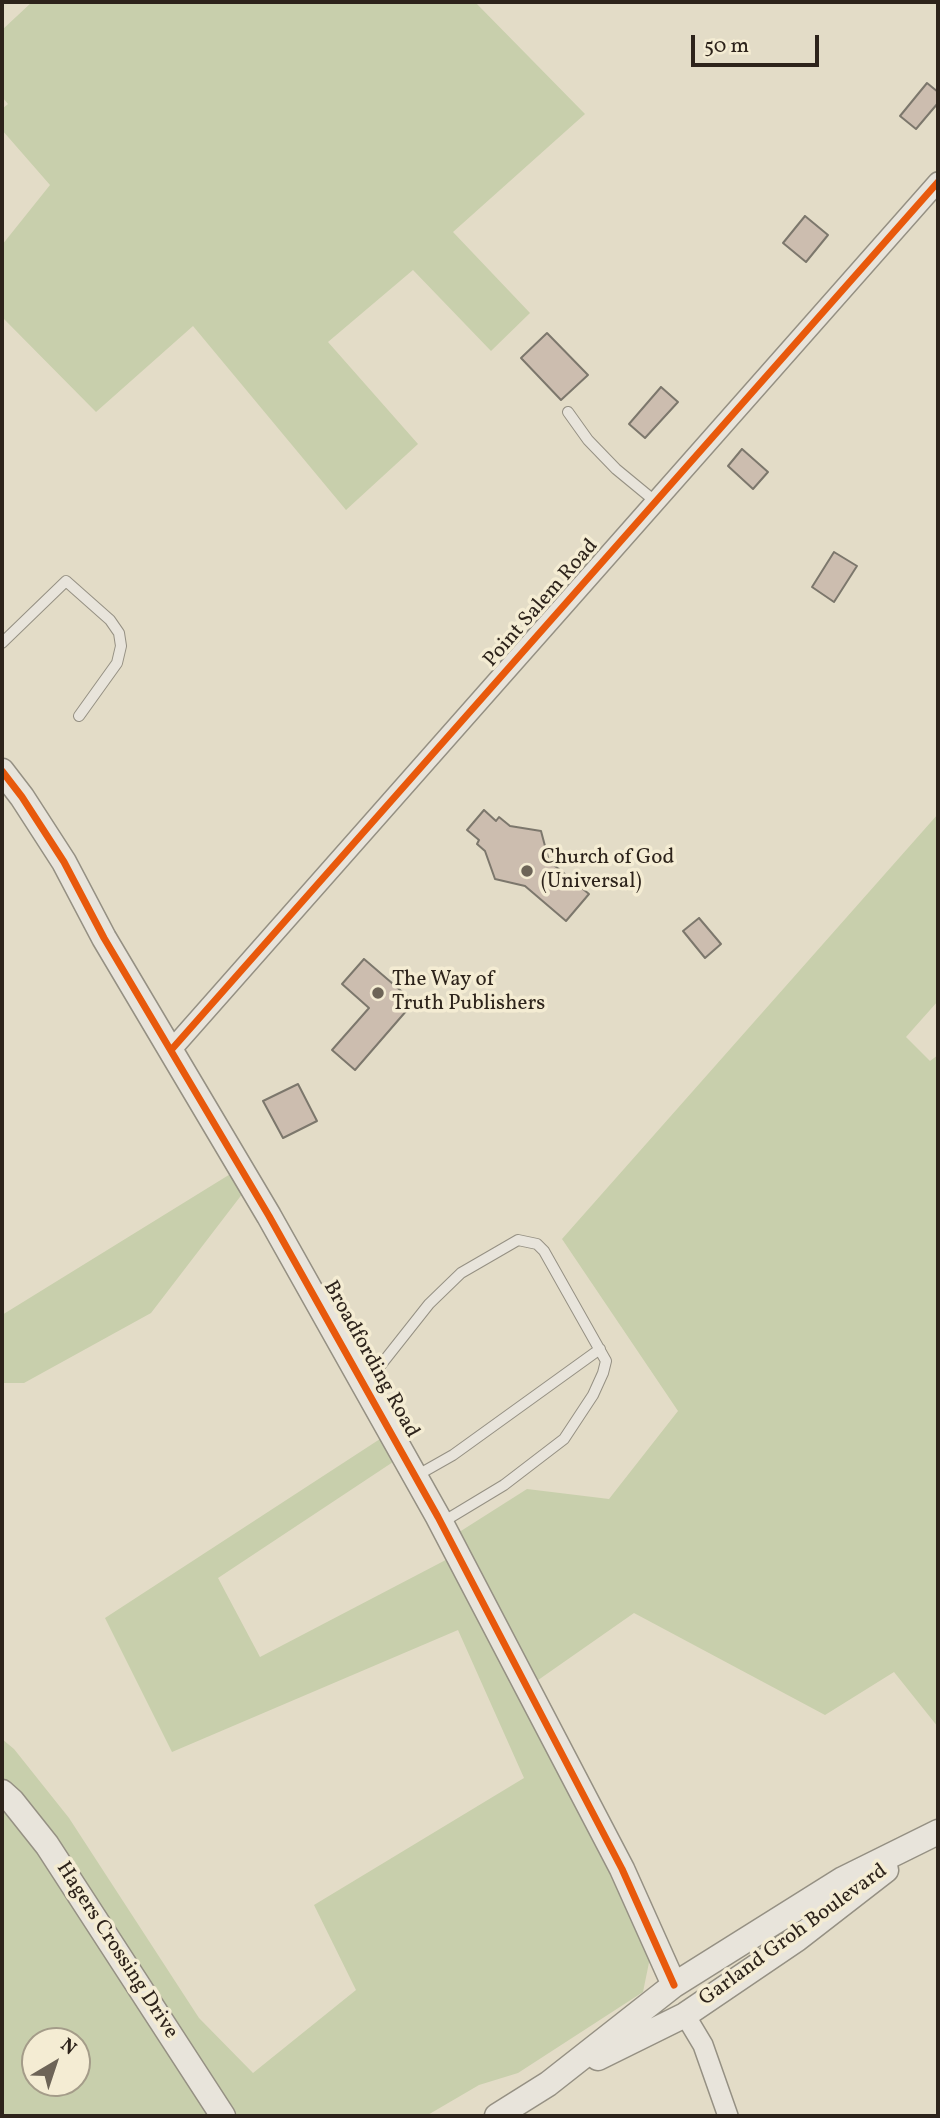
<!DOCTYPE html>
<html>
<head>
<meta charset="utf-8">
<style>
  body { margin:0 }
  #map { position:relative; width:940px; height:2118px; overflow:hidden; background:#e3dcc7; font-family:Vollkorn,serif }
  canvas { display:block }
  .frame { position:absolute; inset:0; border:4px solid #2d231b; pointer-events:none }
  .north { position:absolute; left:21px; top:2027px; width:70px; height:70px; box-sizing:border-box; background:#f4ecd3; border:2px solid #a49c89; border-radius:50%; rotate:39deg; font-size:19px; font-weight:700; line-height:28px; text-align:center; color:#2d231b }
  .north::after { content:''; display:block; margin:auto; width:24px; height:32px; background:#6d6457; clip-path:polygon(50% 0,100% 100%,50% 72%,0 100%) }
  .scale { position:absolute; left:691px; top:35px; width:128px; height:32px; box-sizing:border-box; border:4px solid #2d231b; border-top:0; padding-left:9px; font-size:21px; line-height:24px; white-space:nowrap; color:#2d231b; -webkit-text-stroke:5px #f4ecd3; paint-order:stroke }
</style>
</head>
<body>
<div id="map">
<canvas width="940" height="2118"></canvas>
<div class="frame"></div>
<div class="north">N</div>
<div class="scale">50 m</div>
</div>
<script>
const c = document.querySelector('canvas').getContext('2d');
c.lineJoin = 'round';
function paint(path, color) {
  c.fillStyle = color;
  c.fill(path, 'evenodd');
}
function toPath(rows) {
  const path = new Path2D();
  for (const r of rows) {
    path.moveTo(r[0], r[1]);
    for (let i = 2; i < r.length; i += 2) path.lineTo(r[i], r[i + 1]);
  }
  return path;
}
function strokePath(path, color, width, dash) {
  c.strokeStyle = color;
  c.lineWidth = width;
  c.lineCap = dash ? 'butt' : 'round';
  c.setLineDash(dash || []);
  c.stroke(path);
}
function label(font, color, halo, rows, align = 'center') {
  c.font = font + ' Vollkorn,serif';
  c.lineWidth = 7;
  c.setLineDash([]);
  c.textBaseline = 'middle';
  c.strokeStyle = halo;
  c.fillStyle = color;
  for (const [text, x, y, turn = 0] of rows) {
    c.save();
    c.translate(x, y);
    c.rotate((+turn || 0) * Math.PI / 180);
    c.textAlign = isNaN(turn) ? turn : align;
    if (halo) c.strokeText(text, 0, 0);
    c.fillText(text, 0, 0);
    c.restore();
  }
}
paint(toPath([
  [32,2,475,2,585,114,453,232,530,313,491,351,413,270,328,342,418,444,346,510,193,326,96,412,2,317,2,245,50,185,2,130,2,109,8,104,2,97,2,30],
  [938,814,938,1001,906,1037,930,1061,938,1055,938,1727,894,1672,825,1715,634,1613,531,1685,656,1928,643,1992,518,2073,479,2085,426,2116,2,2116,2,1739,14,1749,69,1818,199,2018,253,2073,356,1990,314,1905,524,1778,458,1630,172,1752,105,1618,380,1439,393,1462,218,1578,260,1657,461,1552,453,1536,527,1489,609,1499,678,1411,562,1239],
  [35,2041,77,2041,77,2083,35,2083],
  [232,1173,243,1193,151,1313,24,1383,2,1383,2,1315]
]), '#c8cfac');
const building = toPath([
  [927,83,938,92,938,103,916,129,900,116,927,83],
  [805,216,828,235,806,262,783,243,805,216],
  [547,333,588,375,561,400,521,358,547,333],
  [661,387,678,402,645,438,629,424,661,387],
  [742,449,768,472,753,489,728,466,742,449],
  [834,552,857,566,834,602,812,587,834,552],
  [484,810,496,821,499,817,510,826,541,831,549,861,589,894,566,921,525,886,495,879,485,851,477,844,479,840,467,830,484,810],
  [699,918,721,944,705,958,683,931,699,918],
  [364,959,414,1002,355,1070,332,1050,369,1008,342,984,364,959],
  [298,1084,317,1121,283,1138,263,1101,298,1084]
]);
paint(building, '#ccbdaf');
strokePath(building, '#7c776c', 2);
const service = toPath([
  [568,412,588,440,616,469,656,502],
  [2,643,66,581,110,620,119,633,121,646,117,663,79,716],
  [365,1385,429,1304,461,1273,518,1240,537,1244,544,1251,606,1361,603,1373,593,1395,564,1439,504,1485,441,1523],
  [416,1476,453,1455,600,1349]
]);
const minor = toPath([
  [172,1049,938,182],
  [685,2015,703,2045,728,2116]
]);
const tertiary = toPath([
  [2,771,22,797,64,862,104,938,269,1216,438,1517,622,1869,674,1985],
  [2,1792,12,1801,47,1845,223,2116],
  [598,2058,685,2015,797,1939,886,1870],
  [497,2116,548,2084,674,1985,843,1879,938,1832]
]);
strokePath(service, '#959083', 12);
strokePath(minor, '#959083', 22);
strokePath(tertiary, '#959083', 27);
strokePath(service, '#e8e4db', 10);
strokePath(minor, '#e8e4db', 19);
strokePath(tertiary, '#e8e4db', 24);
strokePath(toPath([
  [2,771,22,797,64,862,104,938,269,1216,438,1517,622,1869,674,1985],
  [172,1049,938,182]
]), '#e8590c', 7);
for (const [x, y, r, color] of [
  [527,871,7,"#6d6457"],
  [378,993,7,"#6d6457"]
]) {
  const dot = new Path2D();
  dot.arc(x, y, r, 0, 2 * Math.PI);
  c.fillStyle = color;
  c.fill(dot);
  strokePath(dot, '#f4ecd3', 2.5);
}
label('21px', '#2d231b', '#f4ecd3', [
  ["Point Salem Road",542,604,-49],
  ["Broadfording Road",370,1360,61],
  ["Garland Groh Boulevard",794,1936,-36],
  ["Hagers Crossing Drive",116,1951,57]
]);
label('21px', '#2d231b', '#f4ecd3', [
  ["Church of God",541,859],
  ["(Universal)",541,883],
  ["The Way of",392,981],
  ["Truth Publishers",392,1005]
], 'left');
</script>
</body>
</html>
